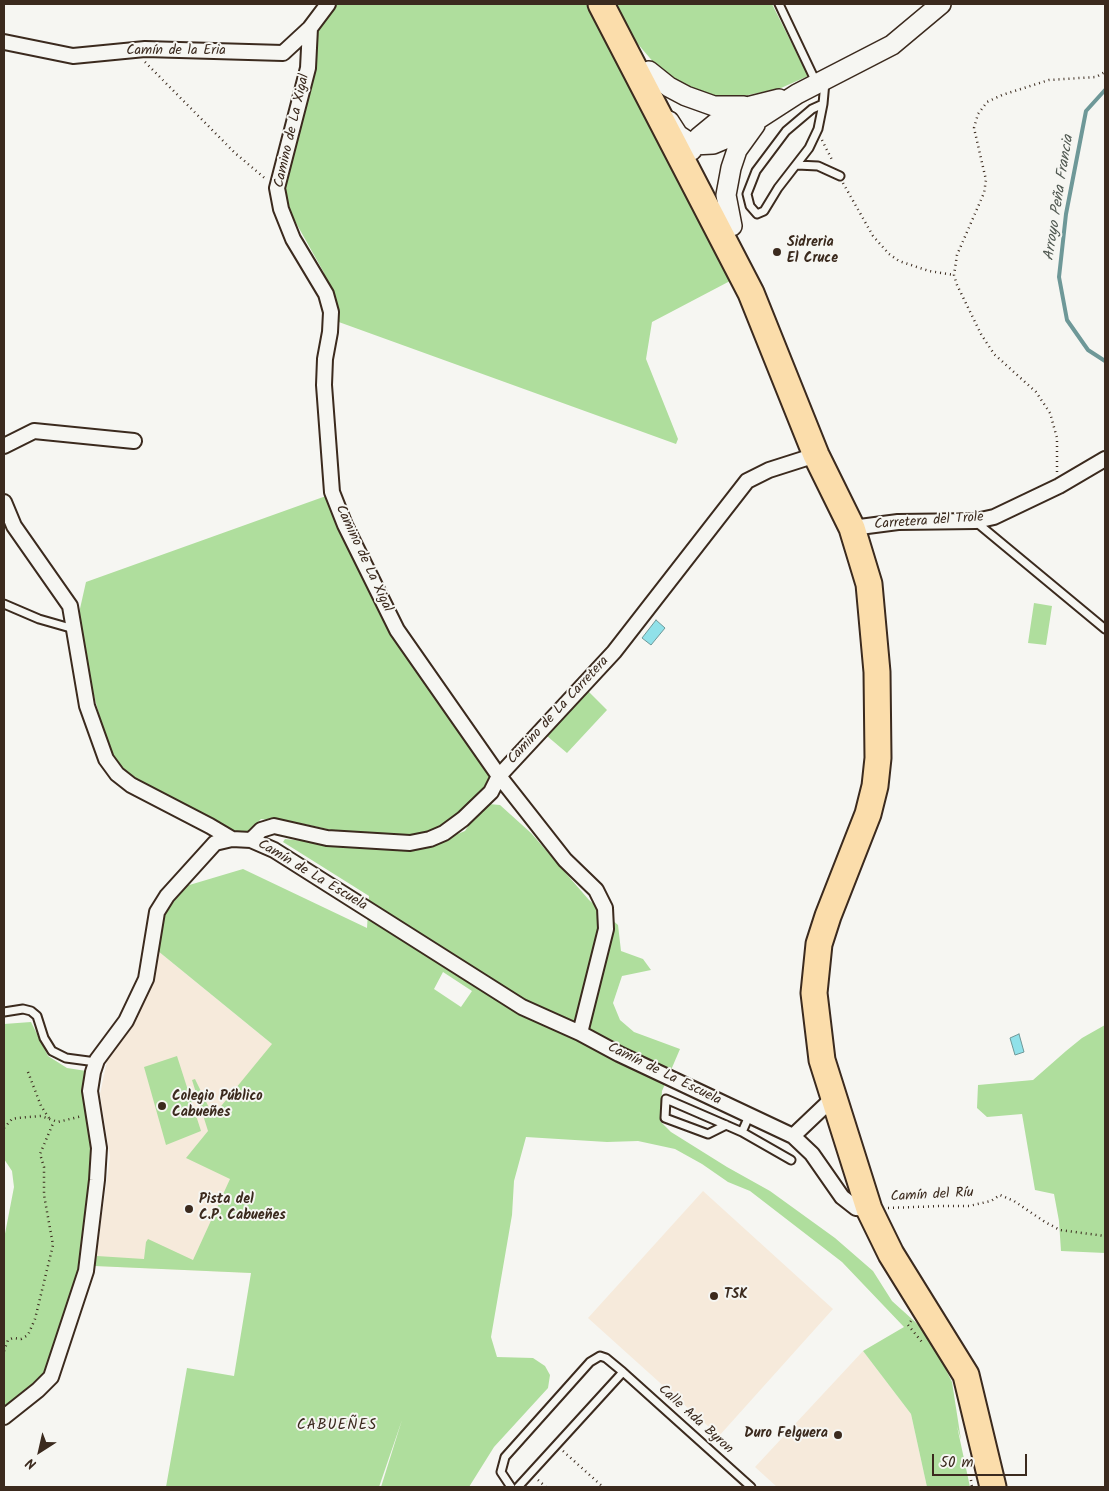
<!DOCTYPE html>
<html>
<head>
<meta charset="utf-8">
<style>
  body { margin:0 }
  #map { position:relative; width:1109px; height:1491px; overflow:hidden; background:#f6f6f2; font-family:Kalam,sans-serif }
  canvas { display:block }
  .frame { position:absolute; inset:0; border:5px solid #3b2a1e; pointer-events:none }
  .north { position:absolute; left:15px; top:1426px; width:50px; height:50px; -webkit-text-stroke:4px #f6f6f2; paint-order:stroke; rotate:215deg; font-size:14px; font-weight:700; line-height:20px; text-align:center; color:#3b2a1e }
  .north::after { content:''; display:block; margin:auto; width:18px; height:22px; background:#3b2a1e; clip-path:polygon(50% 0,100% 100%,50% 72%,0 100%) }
  .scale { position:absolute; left:932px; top:1454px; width:95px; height:22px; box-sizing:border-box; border:2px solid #3b2a1e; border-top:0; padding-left:6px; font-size:15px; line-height:18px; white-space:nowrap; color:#3b2a1e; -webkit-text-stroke:4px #f6f6f2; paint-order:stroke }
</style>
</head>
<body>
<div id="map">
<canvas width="1109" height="1491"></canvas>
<div class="frame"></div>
<div class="north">N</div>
<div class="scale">50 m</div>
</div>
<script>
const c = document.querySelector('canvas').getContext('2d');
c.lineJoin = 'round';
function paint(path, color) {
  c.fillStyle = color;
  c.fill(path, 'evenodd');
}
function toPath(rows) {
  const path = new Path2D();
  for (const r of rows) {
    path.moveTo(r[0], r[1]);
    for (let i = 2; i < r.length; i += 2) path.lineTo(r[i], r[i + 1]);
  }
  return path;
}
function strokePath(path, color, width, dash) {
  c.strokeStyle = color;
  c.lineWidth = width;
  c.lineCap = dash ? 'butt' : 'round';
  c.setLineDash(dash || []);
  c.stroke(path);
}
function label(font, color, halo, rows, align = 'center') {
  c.font = font + ' Kalam,sans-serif';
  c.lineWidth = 4;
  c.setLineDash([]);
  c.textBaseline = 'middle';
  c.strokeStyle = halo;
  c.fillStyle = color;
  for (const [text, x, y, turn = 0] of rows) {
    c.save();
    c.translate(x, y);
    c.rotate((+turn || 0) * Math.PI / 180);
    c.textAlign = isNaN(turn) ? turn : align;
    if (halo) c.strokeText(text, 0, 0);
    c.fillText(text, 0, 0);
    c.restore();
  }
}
paint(toPath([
  [158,951,272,1044,260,1213,251,1273,95,1266,110,1157,100,1094,107,1061,143,1004,153,982],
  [703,1191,833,1309,719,1436,588,1318],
  [863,1351,911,1414,927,1487,777,1487,755,1467]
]), '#f6eadb');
paint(toPath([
  [334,4,589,4,709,232,730,281,652,322,646,359,678,439,676,444,336,321,333,296,323,271,291,214,285,190,316,29],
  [615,4,772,4,808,76,781,88,734,98,712,97,687,89,661,71,637,43],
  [326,496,385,620,491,774,487,791,453,820,428,836,360,836,304,824,261,819,247,833,237,834,128,776,109,751,93,692,79,613,86,582],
  [1034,603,1052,606,1046,645,1028,643],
  [587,690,607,710,567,753,547,736],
  [489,804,500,805,531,833,589,900,618,925,621,951,643,959,651,970,622,976,613,1003,620,1020,634,1032,680,1049,662,1091,660,1121,671,1132,727,1167,770,1191,835,1238,873,1271,892,1301,923,1329,935,1348,952,1382,961,1440,957,1426,970,1487,927,1487,911,1414,863,1351,904,1327,842,1262,750,1191,728,1182,702,1164,675,1149,638,1141,607,1142,526,1137,514,1181,512,1215,491,1337,497,1357,533,1358,545,1366,550,1375,548,1388,494,1447,469,1487,381,1487,402,1420,379,1487,166,1487,187,1368,234,1376,251,1273,95,1266,97,1256,144,1259,146,1242,148,1239,193,1260,230,1179,186,1158,208,1131,192,1080,195,1079,213,1116,272,1044,158,951,165,913,186,886,243,869,367,928,369,896,283,842,285,839,400,851,435,843,465,831,475,815],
  [443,972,472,991,461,1007,434,989],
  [31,1022,48,1056,67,1068,93,1072,99,1148,86,1271,51,1377,4,1417,4,1239,14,1187,12,1171,4,1159,4,1024],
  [1105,1025,1105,1253,1061,1251,1059,1221,1054,1194,1035,1190,1022,1114,987,1117,977,1108,978,1085,1033,1080,1066,1051,1082,1038],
  [177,1056,201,1131,166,1145,144,1067]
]), '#afde9d');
const water = toPath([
  [656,620,665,628,651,645,642,638,656,620],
  [1019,1034,1024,1052,1015,1055,1010,1038,1019,1034]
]);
paint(water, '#90e1e9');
strokePath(water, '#6e9898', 1);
strokePath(toPath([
  [1105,90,1086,111,1066,214,1059,277,1067,320,1088,350,1105,361]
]), '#6e9898', 4);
const lane = toPath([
  [779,4,816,82],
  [823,104,818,129,809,148,778,188,764,211,757,214,750,206,747,194,756,171,786,131,812,109,823,104,825,82],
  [797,165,818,166,840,176],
  [976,522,1105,629],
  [4,604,39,619,74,629],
  [4,1012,23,1009,31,1011,37,1016,44,1038,52,1051,66,1058,96,1062],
  [749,1116,742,1132,791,1160],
  [726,1125,708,1134,665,1118,666,1099,726,1125,742,1132],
  [511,1487,501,1472,505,1457,590,1362,600,1356,606,1358,623,1372,751,1487],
  [518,1487,623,1372]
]);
const street = toPath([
  [310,28,308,68,277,188,281,209,293,239,326,294,331,312,330,332,325,359,324,385,332,492,345,525,397,630,499,776,565,860,596,890,605,908,606,929,580,1033],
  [4,42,73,56,145,49,283,53,310,28,328,4],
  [4,446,34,431,134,441],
  [4,502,14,526,70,606,87,706,106,759,117,774,131,785,210,826,232,839],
  [852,528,898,522,976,521,994,517,1059,486,1105,459],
  [251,840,261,830,274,826,327,838,410,843,430,839,444,833,463,819,491,792,499,776,614,652,747,481,769,470,816,455],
  [793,1136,833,1098],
  [4,1417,38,1390,51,1377,86,1271,97,1180,99,1148,90,1091,93,1072,97,1060,126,1021,146,979,157,912,167,896,215,843,232,839,251,840,274,850,522,1007,580,1033,619,1054,793,1136,812,1154,842,1197,856,1208,869,1209]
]);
const secondary = toPath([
  [649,71,669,87,686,96,714,106,744,106],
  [669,121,678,135,693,145,713,144,732,136,797,94,892,45,941,4],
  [692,150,693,145,699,137,716,123,751,106,779,99],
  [732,226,726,195,731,168,737,150,755,125]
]);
const highway = toPath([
  [601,4,751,293,816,455,852,528,869,584,877,672,878,758,875,786,868,814,828,916,819,944,814,993,822,1060,869,1209,891,1254,966,1375,993,1487]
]);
strokePath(lane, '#3b2a1e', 11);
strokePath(street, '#3b2a1e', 18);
strokePath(secondary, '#3b2a1e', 22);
strokePath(highway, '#3b2a1e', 29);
strokePath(toPath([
  [145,62,235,153,267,180],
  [822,140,833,162],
  [843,183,873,236,889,254,899,261,929,271,954,275],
  [1057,472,1057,438,1050,413,1036,392,994,354,981,334,957,285,954,275,957,255,984,193,986,180,974,128,978,114,987,102,1002,95,1049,80,1096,77,1105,72],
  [28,1072,41,1106,49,1118],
  [4,1128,12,1119,17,1118,41,1116,58,1122,82,1116],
  [888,1208,941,1206,969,1206,991,1201,1000,1195,1014,1201,1045,1222,1060,1230,1105,1236],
  [911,1321,908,1325,922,1342],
  [4,1351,8,1340,13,1338,21,1339,28,1335,35,1319,53,1245,44,1195,44,1167,40,1154,54,1121],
  [563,1451,603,1487],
  [538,1480,546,1487],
  [971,1480,972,1487]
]), '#3b2a1e', 2.5, [1, 4]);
strokePath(lane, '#f6f6f2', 7);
strokePath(street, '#f6f6f2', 14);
strokePath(secondary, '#f6f6f2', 19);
strokePath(highway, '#fbddab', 25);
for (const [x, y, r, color] of [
  [777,252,5,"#3b2a1e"],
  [162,1106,5,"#3b2a1e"],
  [189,1209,5,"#3b2a1e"],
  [714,1296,5,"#3b2a1e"],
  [838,1435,5,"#3b2a1e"]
]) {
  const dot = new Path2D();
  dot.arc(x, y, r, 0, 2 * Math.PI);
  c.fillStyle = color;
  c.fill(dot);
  strokePath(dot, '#f6f6f2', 2);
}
label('14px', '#3b2a1e', '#f6f6f2', [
  ["Camín de la Eria",176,52],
  ["Camino de La Xigal",293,131,-77],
  ["Carretera del Trole",929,522,-4],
  ["Camino de La Xigal",363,559,65],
  ["Camino de La Carretera",559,711,-47],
  ["Camín de La Escuela",312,876,31],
  ["Camín de La Escuela",664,1075,26],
  ["Camín del Ríu",932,1196,-3],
  ["Calle Ada Byron",695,1420,42]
]);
label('bold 14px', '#3b2a1e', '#f6f6f2', [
  ["Sidreria",787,244],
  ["El Cruce",787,260],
  ["Colegio Público",172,1098],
  ["Cabueñes",172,1114],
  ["Pista del",199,1201],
  ["C.P. Cabueñes",199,1217],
  ["TSK",724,1296],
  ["Duro Felguera",828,1435,"right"]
], 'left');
label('italic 15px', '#505851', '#f6f6f2', [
  ["Arroyo Peña Francia",1060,198,-81]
]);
c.letterSpacing = '1px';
label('15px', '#3b2a1e', '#f6f6f2', [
  ["CABUEÑES",337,1426]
]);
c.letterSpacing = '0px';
</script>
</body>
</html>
